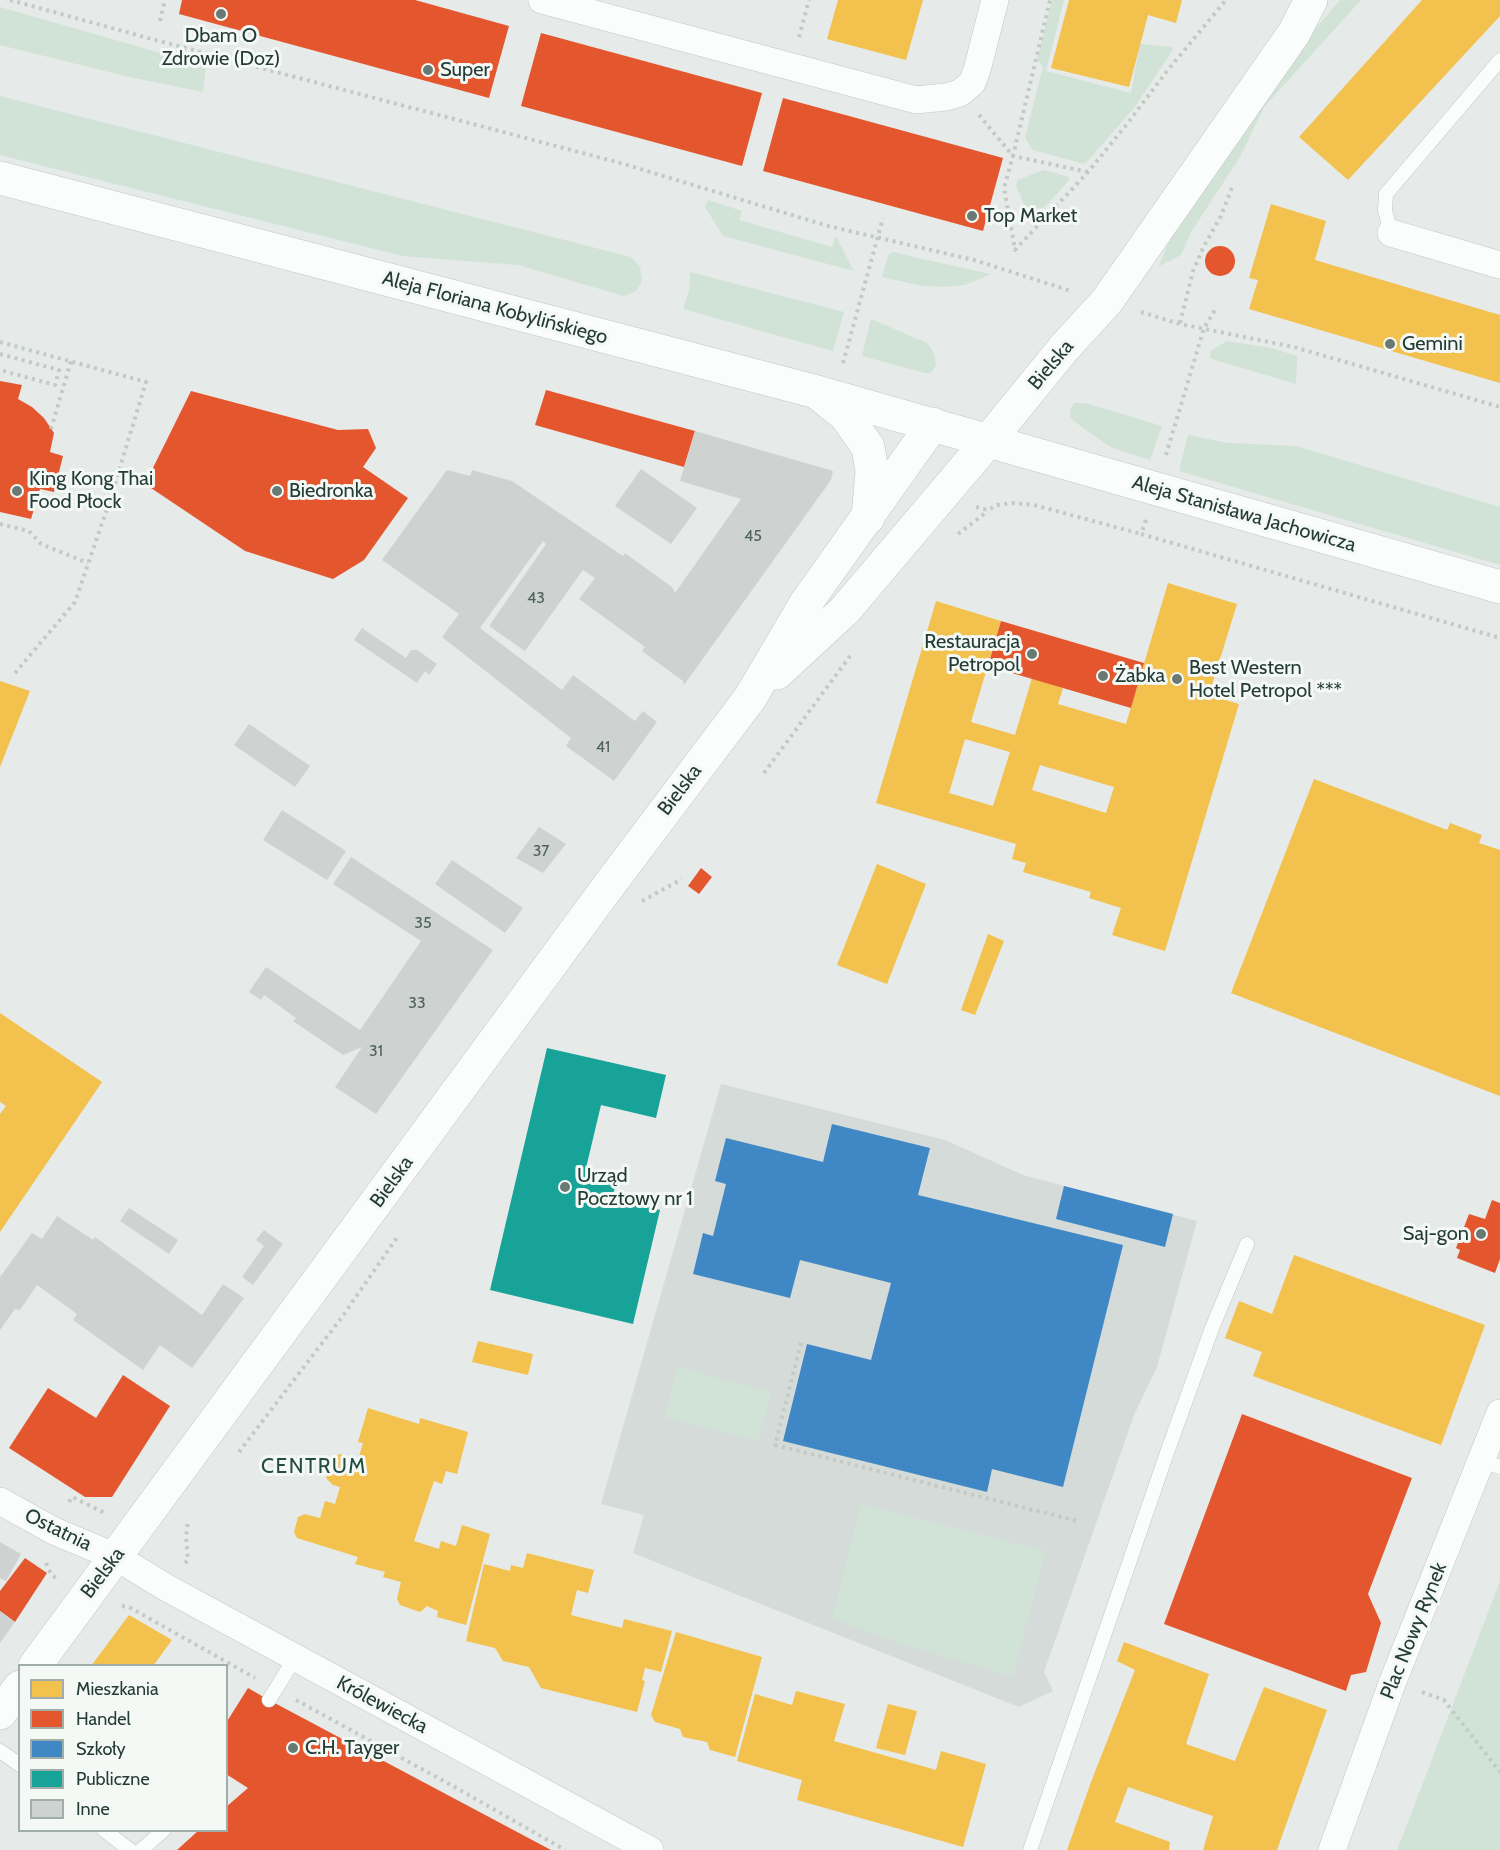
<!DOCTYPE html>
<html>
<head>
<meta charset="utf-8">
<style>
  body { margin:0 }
  #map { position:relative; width:1500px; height:1850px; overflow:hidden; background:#e6eae8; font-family:Cabin,sans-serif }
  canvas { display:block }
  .legend { position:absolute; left:18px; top:1664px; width:210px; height:168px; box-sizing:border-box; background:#f4f9f6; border:2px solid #a1ada9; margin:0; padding:8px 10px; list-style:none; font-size:18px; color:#253c36 }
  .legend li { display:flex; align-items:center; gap:12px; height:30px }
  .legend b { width:30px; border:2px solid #a1ada9 }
</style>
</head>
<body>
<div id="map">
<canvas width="1500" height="1850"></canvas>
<ul class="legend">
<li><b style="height:16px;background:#f2c14e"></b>Mieszkania</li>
<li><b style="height:16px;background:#e4572e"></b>Handel</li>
<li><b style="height:16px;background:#3f88c5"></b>Szkoły</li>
<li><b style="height:16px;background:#17a398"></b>Publiczne</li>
<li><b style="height:16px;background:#ced3d1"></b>Inne</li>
</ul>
</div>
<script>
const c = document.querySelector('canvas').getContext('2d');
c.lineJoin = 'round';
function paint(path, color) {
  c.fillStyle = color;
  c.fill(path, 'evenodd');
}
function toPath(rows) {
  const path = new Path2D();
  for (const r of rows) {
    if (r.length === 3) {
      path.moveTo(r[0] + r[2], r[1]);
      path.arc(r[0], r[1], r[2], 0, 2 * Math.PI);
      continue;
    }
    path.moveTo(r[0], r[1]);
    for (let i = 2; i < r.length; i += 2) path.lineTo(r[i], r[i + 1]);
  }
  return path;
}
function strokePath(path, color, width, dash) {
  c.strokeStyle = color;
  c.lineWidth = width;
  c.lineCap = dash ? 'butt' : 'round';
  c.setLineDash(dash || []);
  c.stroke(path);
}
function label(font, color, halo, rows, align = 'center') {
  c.font = font + ' Cabin,sans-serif';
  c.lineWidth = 6;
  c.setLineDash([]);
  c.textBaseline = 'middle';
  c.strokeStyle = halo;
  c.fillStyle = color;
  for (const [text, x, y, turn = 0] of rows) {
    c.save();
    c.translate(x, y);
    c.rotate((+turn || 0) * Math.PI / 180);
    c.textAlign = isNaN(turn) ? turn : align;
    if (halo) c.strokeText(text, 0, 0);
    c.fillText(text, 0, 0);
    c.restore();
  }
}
paint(toPath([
  [721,1084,945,1140,1023,1175,1197,1221,1157,1367,1134,1415,1044,1672,1053,1691,1019,1707,633,1553,644,1515,601,1504]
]), '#d4dbd8');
paint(toPath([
  [1052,0,1064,0,1046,71,1131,93,1140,44,1171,47,1173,50,1134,108,1085,164,1033,150,1025,138,1043,67,1037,59],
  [1340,0,1361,0,1264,107,1240,157,1191,232,1181,255,1159,266,1169,241,1266,87],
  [0,7,206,66,203,92,125,76,0,45],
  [0,96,631,257,640,267,642,281,636,291,624,296,518,265,403,256,0,155],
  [1043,170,1066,176,1070,179,1045,207,1027,211,1016,186,1018,180],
  [708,200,742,211,739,220,832,247,836,236,854,271,723,236,705,207],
  [894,252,918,258,991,274,965,285,944,287,922,286,882,277,889,254],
  [690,272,844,312,833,351,683,309,689,291],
  [871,319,927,343,934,353,936,365,931,373,925,373,862,356],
  [1227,341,1271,348,1297,356,1296,384,1209,358,1212,350],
  [1075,403,1085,403,1162,426,1150,460,1112,448,1083,428,1070,418,1070,410],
  [1188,435,1228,443,1296,446,1500,507,1500,565,1179,471],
  [677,1367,771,1391,758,1441,665,1418],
  [860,1504,1045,1551,1013,1677,895,1642,832,1618],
  [1500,1581,1500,1850,1397,1850,1405,1830]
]), '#d1e2d6');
paint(toPath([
  [838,0,923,0,906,60,827,39],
  [1069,0,1182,0,1176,23,1148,15,1129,87,1051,68],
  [1422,0,1500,0,1500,16,1348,180,1299,137],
  [1271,204,1326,221,1315,260,1500,315,1500,383,1249,309,1258,280,1249,278],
  [1168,583,1237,604,1209,695,1239,704,1165,951,1112,935,1121,908,1089,898,1091,892,1023,872,1026,863,1012,859,1016,844,876,803,936,601,1001,621,971,722,1015,735,1032,678,1063,688,1058,704,1126,724],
  [965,739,1010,752,993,806,949,793],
  [1040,765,1114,787,1106,813,1032,790],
  [0,681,30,691,0,767],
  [1314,779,1447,830,1450,823,1482,835,1479,843,1500,850,1500,1096,1231,993],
  [877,864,926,884,887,984,837,965],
  [988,934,1004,941,975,1015,961,1010],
  [0,1013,102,1082,0,1232,0,1114,6,1106,0,1102],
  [1294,1255,1485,1325,1441,1445,1253,1376,1262,1352,1225,1338,1239,1301,1272,1314],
  [478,1341,533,1354,528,1375,472,1362],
  [368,1408,419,1424,420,1418,468,1432,457,1474,446,1471,442,1484,434,1481,414,1541,439,1549,441,1541,456,1546,462,1525,490,1534,466,1625,437,1617,438,1611,427,1606,420,1612,400,1605,397,1599,401,1582,383,1577,385,1572,355,1564,358,1557,297,1538,294,1532,298,1517,305,1514,320,1518,325,1501,335,1504,340,1487,333,1485,326,1478,332,1458,340,1454,358,1460,363,1443,358,1442],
  [527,1553,594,1570,588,1593,577,1590,571,1615,622,1628,624,1619,672,1631,661,1672,645,1668,642,1680,645,1681,637,1712,541,1688,529,1667,503,1661,495,1648,466,1641,484,1564,510,1571,511,1565,523,1568],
  [129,1615,172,1640,153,1666,91,1666],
  [676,1632,762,1657,735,1757,710,1750,707,1742,683,1737,680,1729,655,1722,651,1715],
  [1124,1642,1209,1674,1186,1744,1235,1761,1264,1687,1327,1710,1277,1850,1203,1850,1213,1816,1128,1787,1115,1822,1170,1842,1169,1850,1067,1850,1091,1782,1135,1670,1117,1661],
  [796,1691,845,1704,834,1741,936,1770,941,1751,986,1764,963,1847,797,1800,802,1780,737,1761,755,1694,792,1705],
  [888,1704,917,1711,905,1755,876,1748]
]), '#f2c14e');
paint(toPath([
  [182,0,415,0,509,26,489,98,179,14],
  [541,33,762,93,742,166,521,106],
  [783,98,1003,158,983,231,763,171],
  [1220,261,15],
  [0,381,22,385,18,399,32,407,44,418,54,433,50,452,63,456,54,492,40,489,31,519,0,512],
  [546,390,695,431,684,467,535,425],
  [191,391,338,430,368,429,376,448,363,467,408,498,364,560,333,579,245,551,145,484],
  [1001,621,1144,663,1131,708,988,666],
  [701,868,712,877,699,894,688,886],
  [1492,1200,1500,1203,1500,1259,1495,1273,1457,1258,1460,1250,1456,1248,1469,1214,1485,1219],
  [123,1375,170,1406,112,1497,85,1497,9,1448,48,1388,96,1418],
  [1242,1414,1412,1478,1368,1594,1381,1623,1366,1672,1351,1675,1346,1691,1164,1624],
  [25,1558,47,1573,15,1622,0,1611,0,1591],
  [248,1688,269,1700,551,1850,177,1850,199,1830,226,1830,226,1807,248,1788,226,1774,226,1723]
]), '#e4572e');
paint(toPath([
  [832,1124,930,1148,918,1195,1123,1245,1063,1487,992,1469,987,1492,783,1441,807,1344,871,1360,891,1283,800,1260,790,1298,693,1274,703,1233,713,1236,726,1184,715,1181,726,1138,823,1162],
  [1064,1186,1173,1214,1165,1247,1056,1219]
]), '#3f88c5');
paint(toPath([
  [547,1048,666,1075,656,1118,601,1105,586,1168,618,1175,612,1199,660,1210,633,1324,490,1290]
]), '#17a398');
paint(toPath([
  [695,431,833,471,831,480,684,685,683,681,642,651,645,647,579,599,595,578,583,570,525,651,489,626,546,544,543,541,480,628,562,690,573,675,635,721,643,711,657,722,614,781,566,746,571,738,442,637,459,614,382,560,447,470,470,476,472,470,512,481,623,556,625,553,672,587,675,593,741,499,680,481],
  [641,469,697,508,671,544,615,506],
  [362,628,406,658,411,650,417,650,437,664,429,675,425,671,417,683,354,640],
  [249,724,310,766,295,787,234,745],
  [282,810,346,851,327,880,263,840],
  [539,827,566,844,543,873,516,858],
  [351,857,493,950,376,1114,335,1087,362,1047,343,1055,293,1021,296,1018,264,995,261,1000,249,992,266,967,360,1030,421,941,333,884],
  [452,860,523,908,505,933,435,884],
  [129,1208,178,1240,169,1254,120,1221],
  [57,1216,93,1240,95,1237,202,1315,223,1284,244,1298,192,1368,160,1345,143,1370,73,1320,77,1314,37,1285,20,1310,15,1309,0,1330,0,1277,32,1233,42,1239],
  [264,1230,283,1244,253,1285,242,1277,264,1246,256,1240],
  [0,1542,21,1554,6,1581,0,1578],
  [0,1611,15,1622,0,1643]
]), '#ced3d1');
const service = toPath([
  [1391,233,1385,210,1386,194,1500,60],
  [1482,1461,1500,1467],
  [269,1700,295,1658],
  [0,1751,20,1765],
  [104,1830,130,1850],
  [141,1850,164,1830],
  [1030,1850,1169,1447,1212,1328,1247,1244]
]);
const minor = toPath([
  [542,0,916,100,946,97,960,93,972,83,977,70,995,0],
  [1391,233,1500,265],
  [0,1501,54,1531,116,1557,167,1588,650,1850],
  [1332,1850,1393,1681,1500,1413]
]);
const tertiary = toPath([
  [777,673,845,610,989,440],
  [35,1666,607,888,750,698,806,603,933,424],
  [0,1713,20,1687]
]);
const secondary = toPath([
  [0,178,817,392,1500,587],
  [820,395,846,416,868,447,872,471,868,518],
  [989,440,1064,348,1107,301,1294,33,1311,0]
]);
strokePath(service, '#c3c7c5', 15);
strokePath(minor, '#c3c7c5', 28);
strokePath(tertiary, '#c3c7c5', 34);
strokePath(secondary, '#c1c7c5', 34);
strokePath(toPath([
  [10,0,159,41,624,164,828,226,974,260,1071,291],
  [160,21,165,0],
  [799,37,809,0],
  [979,115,1013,156,1050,0],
  [1088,172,1013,156,1004,188,1015,250,1088,172,1127,124,1167,71,1226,0],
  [1141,312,1180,324,1294,347,1500,407],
  [1180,323,1193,271,1204,246,1221,216,1233,185],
  [0,342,146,382,110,500,75,602,15,673],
  [0,354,59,370,55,385,0,370],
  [843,363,883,218],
  [51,429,71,361],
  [1166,455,1204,328,1215,310],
  [976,507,988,510,997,505,1013,503,1034,505,1141,534],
  [1146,520,1141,534,1500,638],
  [0,524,29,531,41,544,88,563],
  [958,534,988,511],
  [764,773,850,656],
  [642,901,682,879],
  [801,1343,775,1445,1077,1521],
  [239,1452,342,1317,398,1236],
  [69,1502,72,1497,105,1513],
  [46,1563,51,1574,56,1578],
  [185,1563,188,1560,186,1537,188,1521],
  [122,1606,129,1607,255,1678],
  [1422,1692,1444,1700,1500,1772],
  [296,1700,460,1790,565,1850]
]), '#c2cac6', 4, [3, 4.5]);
strokePath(service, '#fbfcfc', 14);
strokePath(minor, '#fbfcfc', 27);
strokePath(tertiary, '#fbfcfc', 33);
strokePath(secondary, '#fbfcfc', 33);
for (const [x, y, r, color] of [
  [221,14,6,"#697974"],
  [428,70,6,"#697974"],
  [972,216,6,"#697974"],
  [1390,344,6,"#697974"],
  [17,491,6,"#697974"],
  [277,491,6,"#697974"],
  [1032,654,6,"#697974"],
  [1103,676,6,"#697974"],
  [1177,679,6,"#697974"],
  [565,1187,6,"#697974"],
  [1481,1234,6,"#697974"],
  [293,1748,6,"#697974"]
]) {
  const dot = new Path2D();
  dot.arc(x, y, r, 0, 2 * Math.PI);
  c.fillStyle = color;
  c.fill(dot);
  strokePath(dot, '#f4f9f6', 2);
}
label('16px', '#50625e', null, [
  ["45",753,536],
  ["43",536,598],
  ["41",603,747],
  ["37",541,851],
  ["35",423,923],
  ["33",417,1003],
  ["31",376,1051]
]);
label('20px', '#253c36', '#f4f9f6', [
  ["Dbam O",221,36,"center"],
  ["Zdrowie (Doz)",221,59,"center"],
  ["Super",440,70],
  ["Top Market",984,216],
  ["Gemini",1402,344],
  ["King Kong Thai",29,479],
  ["Food Płock",29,502],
  ["Biedronka",289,491],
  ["Restauracja",1020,642,"right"],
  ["Petropol",1020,665,"right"],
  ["Best Western",1189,668],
  ["Hotel Petropol ***",1189,691],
  ["Żabka",1115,676],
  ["Urząd",577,1176],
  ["Pocztowy nr 1",577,1199],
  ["Saj-gon",1469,1234,"right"],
  ["C.H. Tayger",305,1748]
], 'left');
label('20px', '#253c36', '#f4f9f6', [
  ["Aleja Floriana Kobylińskiego",495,308,15],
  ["Bielska",1051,365,-50],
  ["Aleja Stanisława Jachowicza",1244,514,16],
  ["Bielska",680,790,-53],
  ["Bielska",392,1182,-54],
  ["Ostatnia",58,1530,26],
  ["Bielska",103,1573,-53],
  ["Plac Nowy Rynek",1414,1631,-68],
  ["Królewiecka",382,1705,28]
]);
c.letterSpacing = '1.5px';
label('21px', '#234c43', '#f4f9f6', [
  ["CENTRUM",314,1467]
]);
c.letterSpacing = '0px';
</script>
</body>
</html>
